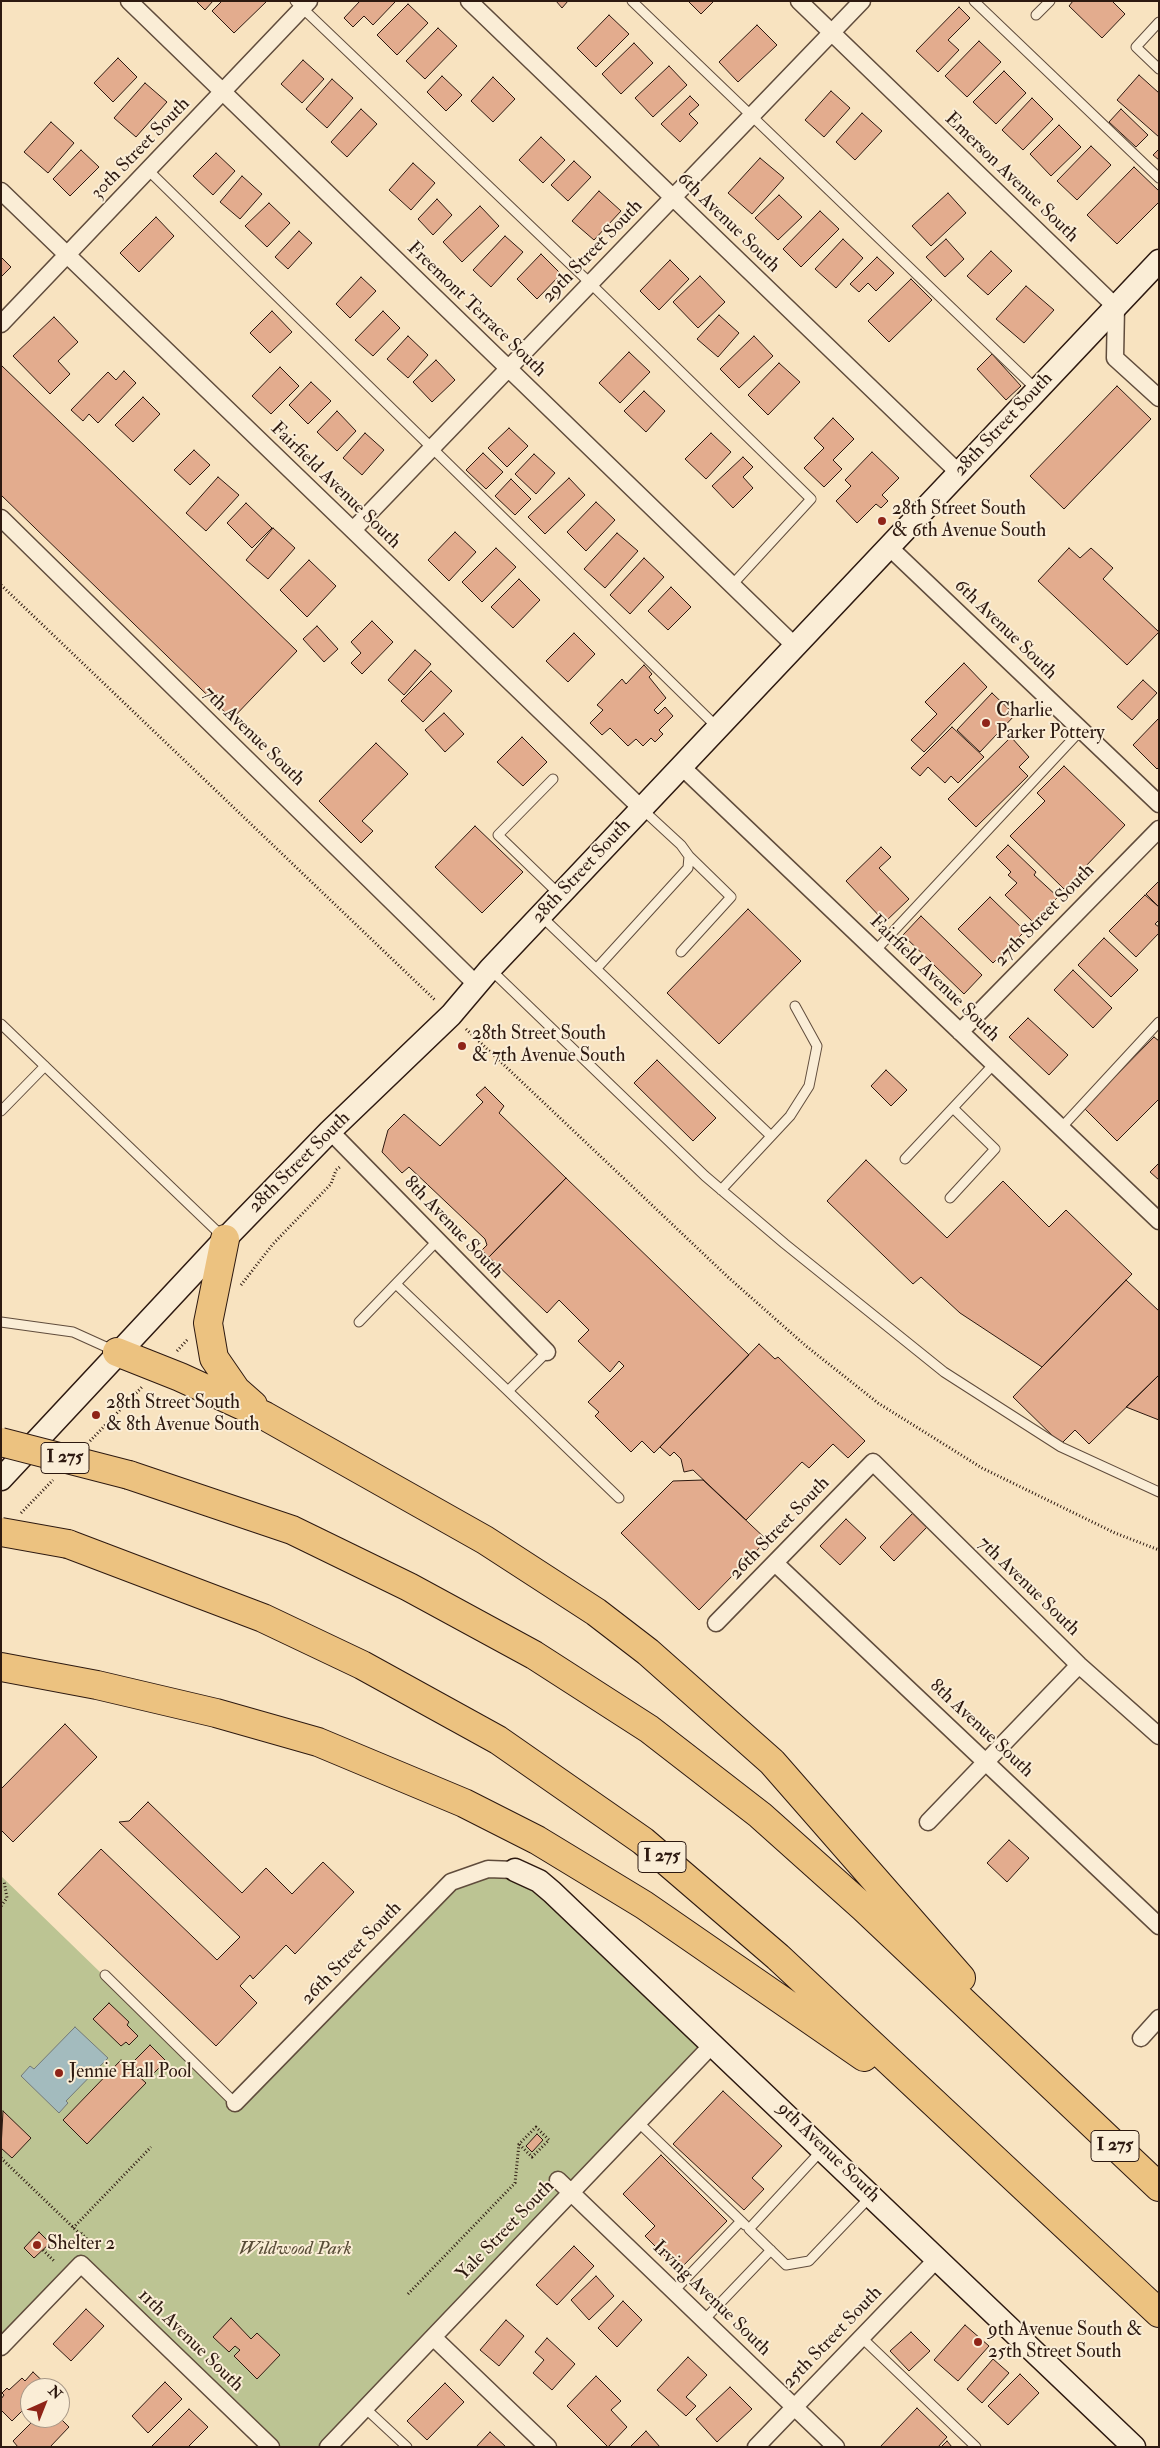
<!DOCTYPE html>
<html>
<head>
<meta charset="utf-8">
<style>
  body { margin:0 }
  #map { position:relative; width:1160px; height:2448px; overflow:hidden; background:#f8e3c0; font-family:"IM FELL Double Pica",serif }
  canvas { display:block }
  .frame { position:absolute; inset:0; border:2px solid #2d1910; pointer-events:none }
  .north { position:absolute; left:20px; top:2378px; width:50px; height:50px; box-sizing:border-box; background:#faedd6; border:1px solid #a89887; border-radius:50%; rotate:44deg; font-size:14px; font-weight:700; line-height:20px; text-align:center; color:#2d1910 }
  .north::after { content:''; display:block; margin:auto; width:18px; height:22px; background:#8f2418; clip-path:polygon(50% 0,100% 100%,50% 72%,0 100%) }
</style>
</head>
<body>
<div id="map">
<canvas width="1160" height="2448"></canvas>
<div class="frame"></div>
<div class="north">N</div>
</div>
<script>
const c = document.querySelector('canvas').getContext('2d');
c.lineJoin = 'round';
function paint(path, color) {
  c.fillStyle = color;
  c.fill(path, 'evenodd');
}
function toPath(rows) {
  const path = new Path2D();
  for (const r of rows) {
    path.moveTo(r[0], r[1]);
    for (let i = 2; i < r.length; i += 2) path.lineTo(r[i], r[i + 1]);
  }
  return path;
}
function strokePath(path, color, width, dash) {
  c.strokeStyle = color;
  c.lineWidth = width;
  c.lineCap = dash ? 'butt' : 'round';
  c.setLineDash(dash || []);
  c.stroke(path);
}
function label(font, color, halo, rows, align = 'center') {
  c.font = font + ' "IM FELL Double Pica",serif';
  c.lineWidth = 4;
  c.setLineDash([]);
  c.textBaseline = 'middle';
  c.strokeStyle = halo;
  c.fillStyle = color;
  for (const [text, x, y, turn = 0] of rows) {
    c.save();
    c.translate(x, y);
    c.rotate((+turn || 0) * Math.PI / 180);
    c.textAlign = isNaN(turn) ? turn : align;
    if (halo) c.strokeText(text, 0, 0);
    c.fillText(text, 0, 0);
    c.restore();
  }
}
paint(toPath([
  [515,1870,713,2044,328,2447,271,2447,82,2264,1,2347,1,1876,235,2103,443,1889]
]), '#bcc493');
const water = toPath([
  [75,2027,108,2058,66,2101,68,2103,59,2113,21,2076,30,2066,34,2069,75,2027]
]);
paint(water, '#a3bbbe');
strokePath(water, '#747a78', 1);
const building = toPath([
  [196,1,213,1,205,10,196,1],
  [222,1,267,1,234,33,212,11,222,1],
  [360,1,394,1,395,2,373,25,364,16,353,27,344,18,360,1],
  [556,1,568,1,562,8,556,1],
  [688,1,714,1,701,14,688,1],
  [1073,1,1112,1,1125,14,1102,38,1069,6,1073,1],
  [408,4,428,23,397,55,377,35,408,4],
  [959,7,970,18,948,40,959,50,938,72,916,51,959,7],
  [609,15,629,34,596,67,577,48,609,15],
  [757,25,777,45,738,82,719,62,757,25],
  [438,28,457,46,425,79,406,61,438,28],
  [979,41,1001,62,967,97,945,76,979,41],
  [634,43,653,63,621,94,602,74,634,43],
  [118,58,137,77,113,102,94,83,118,58],
  [303,60,324,79,302,103,281,84,303,60],
  [669,66,687,85,653,117,635,98,669,66],
  [1004,71,1026,93,996,124,973,102,1004,71],
  [1139,75,1159,93,1159,137,1117,100,1139,75],
  [442,76,462,95,446,111,427,92,442,76],
  [493,77,515,99,493,122,471,101,493,77],
  [332,79,353,98,327,128,306,109,332,79],
  [145,83,167,102,136,137,114,118,145,83],
  [831,91,850,108,824,137,805,120,831,91],
  [690,96,699,105,689,114,698,123,680,142,661,124,690,96],
  [1032,98,1053,119,1023,150,1002,130,1032,98],
  [361,109,377,124,347,157,331,142,361,109],
  [1121,109,1148,135,1136,147,1109,122,1121,109],
  [862,113,882,131,855,160,836,142,862,113],
  [51,122,74,143,48,173,24,152,51,122],
  [1059,125,1081,147,1051,176,1030,154,1059,125],
  [541,137,565,160,543,183,519,160,541,137],
  [1091,146,1111,165,1077,200,1057,181,1091,146],
  [1159,149,1159,160,1153,155,1159,149],
  [81,150,99,167,70,196,53,179,81,150],
  [216,153,235,171,213,195,193,176,216,153],
  [760,158,784,178,752,214,728,193,760,158],
  [574,161,591,177,568,201,551,185,574,161],
  [413,163,435,183,411,210,389,190,413,163],
  [1134,167,1159,191,1159,202,1117,244,1087,215,1134,167],
  [242,176,262,194,240,219,220,202,242,176],
  [599,191,621,211,594,240,572,221,599,191],
  [948,193,966,213,931,246,912,226,948,193],
  [779,195,802,217,778,240,755,218,779,195],
  [437,199,452,215,433,235,418,219,437,199],
  [269,203,290,223,267,247,245,226,269,203],
  [480,206,499,226,462,262,443,242,480,206],
  [820,211,839,229,801,267,783,249,820,211],
  [156,217,174,236,139,272,120,253,156,217],
  [299,231,312,243,288,269,275,257,299,231],
  [505,236,523,252,491,287,473,270,505,236],
  [843,239,863,258,836,288,815,269,843,239],
  [946,239,964,259,945,277,926,257,946,239],
  [991,251,1012,271,988,295,967,276,991,251],
  [541,254,561,274,537,299,517,279,541,254],
  [1,257,11,267,1,277,1,257],
  [877,257,894,273,876,291,868,283,859,292,850,284,877,257],
  [670,260,689,279,659,310,640,291,670,260],
  [700,276,725,302,698,328,673,302,700,276],
  [361,277,376,291,350,318,336,304,361,277],
  [911,279,932,300,889,342,868,321,911,279],
  [1026,286,1054,310,1024,343,996,319,1026,286],
  [272,311,292,332,270,353,250,333,272,311],
  [383,311,400,328,373,356,355,340,383,311],
  [719,315,739,333,718,357,697,339,719,315],
  [54,317,78,342,58,361,70,374,50,394,13,356,54,317],
  [408,336,428,355,408,378,387,359,408,336],
  [754,336,773,356,739,388,720,369,754,336],
  [629,352,650,372,620,403,599,383,629,352],
  [992,354,1021,386,1006,400,977,369,992,354],
  [436,360,455,380,432,402,413,382,436,360],
  [779,363,800,382,768,415,748,395,779,363],
  [1,365,297,651,232,719,1,495,1,365],
  [280,367,299,386,271,414,252,396,280,367],
  [124,371,136,383,98,423,89,414,83,421,71,410,108,372,116,380,124,371],
  [311,382,331,401,308,424,289,405,311,382],
  [1117,386,1151,419,1064,509,1030,476,1117,386],
  [644,391,665,411,646,432,624,411,644,391],
  [143,397,160,414,133,442,115,425,143,397],
  [337,411,356,431,337,451,317,432,337,411],
  [833,418,854,439,833,460,842,469,824,487,804,468,824,448,814,438,833,418],
  [509,428,528,446,507,467,488,448,509,428],
  [365,433,384,450,362,475,343,458,365,433],
  [711,433,731,452,706,479,685,459,711,433],
  [194,450,210,465,190,485,174,470,194,450],
  [872,452,899,478,882,495,888,501,881,508,876,504,857,523,836,501,851,486,845,480,872,452],
  [483,453,503,472,486,489,466,470,483,453],
  [534,454,555,473,536,494,515,474,534,454],
  [743,457,753,467,743,477,753,488,733,508,712,486,743,457],
  [218,477,239,495,206,531,186,513,218,477],
  [569,478,585,495,545,534,528,517,569,478],
  [511,479,531,499,515,515,495,496,511,479],
  [596,502,615,520,586,551,567,532,596,502],
  [246,503,272,528,252,548,227,523,246,503],
  [273,528,295,548,268,579,246,560,273,528],
  [455,532,476,552,449,581,428,560,455,532],
  [617,533,638,551,605,588,584,569,617,533],
  [496,548,516,567,482,602,462,582,496,548],
  [1069,548,1080,558,1091,548,1113,568,1103,579,1159,632,1127,665,1038,581,1069,548],
  [644,558,664,577,630,614,610,595,644,558],
  [309,560,336,586,307,617,280,590,309,560],
  [519,579,540,600,513,628,491,607,519,579],
  [671,587,691,607,668,630,648,611,671,587],
  [372,621,393,642,362,674,351,663,361,653,351,642,372,621],
  [317,626,338,649,324,662,303,639,317,626],
  [574,633,595,654,568,682,546,661,574,633],
  [415,650,431,664,404,695,388,680,415,650],
  [964,663,987,687,924,752,911,740,937,714,925,702,964,663],
  [644,665,652,674,649,677,666,698,654,710,658,714,665,707,673,716,659,730,663,734,655,742,651,738,643,746,636,739,628,746,610,728,602,735,590,723,603,710,597,705,622,679,626,684,644,665],
  [431,671,452,691,423,722,401,701,431,671],
  [1143,680,1157,693,1132,720,1117,707,1143,680],
  [992,693,1015,715,980,752,957,730,992,693],
  [444,713,464,734,445,752,425,730,444,713],
  [1159,718,1159,767,1157,769,1133,745,1159,718],
  [952,727,984,757,958,783,951,776,945,783,928,767,920,776,911,768,952,727],
  [522,737,547,762,523,786,497,762,522,737],
  [1011,737,1029,757,1019,767,1028,776,976,827,948,799,1011,737],
  [376,743,408,774,362,821,373,831,361,843,319,801,376,743],
  [1064,766,1125,825,1064,889,1010,836,1045,801,1037,793,1064,766],
  [475,826,523,872,482,913,435,867,475,826],
  [1008,845,1036,872,1034,875,1058,897,1033,922,1005,895,1017,883,1008,875,1011,872,996,857,1008,845],
  [881,847,891,857,879,868,909,899,885,922,846,881,881,847],
  [1159,881,1159,907,1146,894,1159,881],
  [1145,895,1159,907,1159,920,1155,924,1159,927,1159,933,1136,957,1109,931,1145,895],
  [990,897,1025,931,993,963,958,929,990,897],
  [748,909,801,961,719,1044,667,993,748,909],
  [921,916,982,975,964,994,903,935,921,916],
  [1104,938,1138,970,1111,997,1078,965,1104,938],
  [1073,970,1112,1008,1093,1028,1054,990,1073,970],
  [1028,1018,1068,1055,1049,1075,1009,1037,1028,1018],
  [1154,1037,1159,1041,1159,1099,1117,1141,1084,1108,1154,1037],
  [657,1060,716,1118,693,1141,634,1083,657,1060],
  [886,1070,907,1090,891,1106,871,1086,886,1070],
  [485,1087,504,1106,499,1113,566,1178,489,1257,482,1250,487,1245,485,1239,409,1167,402,1173,382,1152,388,1130,404,1114,440,1146,483,1102,476,1095,485,1087],
  [866,1160,947,1238,1003,1181,1049,1227,1066,1210,1132,1274,1042,1367,960,1313,921,1277,913,1284,827,1201,866,1160],
  [1159,1163,1159,1180,1150,1172,1159,1163],
  [566,1178,749,1355,654,1453,642,1441,631,1452,595,1416,599,1412,588,1402,624,1366,619,1361,610,1372,578,1341,589,1330,559,1300,547,1313,489,1257,566,1178],
  [1126,1280,1159,1311,1159,1375,1089,1444,1075,1430,1061,1444,1013,1397,1126,1280],
  [759,1344,775,1359,778,1357,865,1441,848,1458,833,1444,809,1468,802,1462,746,1520,693,1470,684,1472,681,1459,674,1452,670,1456,660,1447,759,1344],
  [1159,1375,1159,1420,1126,1407,1159,1375],
  [703,1480,767,1540,699,1610,621,1533,673,1481,703,1480],
  [913,1513,927,1527,894,1561,880,1547,913,1513],
  [846,1519,866,1538,840,1565,820,1546,846,1519],
  [65,1724,97,1757,13,1842,1,1830,1,1789,65,1724],
  [148,1802,242,1893,266,1868,292,1894,323,1862,354,1892,295,1954,286,1945,253,1979,250,1975,240,1986,257,2003,216,2046,58,1894,101,1849,217,1960,240,1937,119,1822,129,1821,148,1802],
  [1009,1840,1029,1858,1007,1882,987,1863,1009,1840],
  [109,2003,129,2022,127,2025,138,2036,129,2045,126,2042,121,2046,93,2019,109,2003],
  [150,2045,166,2061,148,2079,132,2063,150,2045],
  [121,2060,146,2083,87,2144,63,2120,121,2060],
  [723,2091,782,2146,752,2178,764,2189,744,2210,673,2144,723,2091],
  [3,2111,31,2138,12,2158,1,2148,3,2111],
  [537,2134,543,2140,532,2152,526,2146,537,2134],
  [661,2155,727,2221,679,2270,645,2236,655,2226,623,2194,661,2155],
  [39,2232,50,2243,34,2258,24,2248,39,2232],
  [574,2246,594,2266,557,2305,536,2285,574,2246],
  [596,2276,614,2296,589,2320,571,2300,596,2276],
  [623,2301,642,2320,617,2347,598,2328,623,2301],
  [86,2309,104,2326,71,2361,53,2344,86,2309],
  [231,2318,251,2339,257,2333,280,2355,257,2379,234,2356,240,2350,235,2346,229,2352,213,2337,231,2318],
  [506,2320,524,2336,499,2366,480,2350,506,2320],
  [965,2325,989,2346,958,2381,934,2360,965,2325],
  [911,2332,930,2351,909,2371,890,2351,911,2332],
  [547,2338,575,2364,552,2390,533,2373,544,2360,535,2352,547,2338],
  [688,2357,707,2375,686,2397,696,2406,686,2416,657,2390,688,2357],
  [993,2359,1009,2373,982,2403,967,2389,993,2359],
  [33,2372,50,2388,30,2388,30,2411,28,2413,24,2409,12,2421,1,2410,1,2399,4,2395,2,2393,7,2388,9,2390,22,2378,25,2381,33,2372],
  [1020,2374,1039,2393,1008,2425,988,2406,1020,2374],
  [596,2376,621,2401,611,2410,627,2427,608,2447,567,2406,596,2376],
  [165,2382,182,2399,148,2433,132,2416,165,2382],
  [445,2383,464,2402,427,2440,407,2421,445,2383],
  [730,2387,752,2409,717,2442,696,2419,730,2387],
  [917,2408,947,2437,938,2447,880,2447,917,2408],
  [189,2409,208,2427,188,2447,151,2447,189,2409],
  [36,2418,60,2418,69,2427,50,2447,18,2447,13,2441,36,2418],
  [646,2431,660,2447,630,2447,646,2431],
  [490,2432,506,2447,476,2447,490,2432],
  [947,2441,952,2447,941,2447,947,2441]
]);
paint(building, '#e3ac8e');
strokePath(building, '#2d1910', 1);
const lane = toPath([
  [295,1,590,283,811,499,732,585],
  [632,1,1037,390],
  [974,1,1159,178],
  [1036,15,1050,1],
  [1159,22,1136,47,1159,69],
  [149,171,718,728],
  [553,779,498,835,560,895],
  [541,916,771,1136],
  [875,951,1081,730],
  [681,952,731,897,689,856],
  [597,968,688,868,689,856,681,845,642,809],
  [490,969,705,1176,785,1244,944,1372,1061,1447,1159,1492],
  [1,1024,223,1237],
  [1,1111,45,1066],
  [1061,1128,1159,1022],
  [905,1159,994,1064],
  [721,1190,790,1116,809,1086,817,1046,795,1006],
  [950,1198,995,1149,953,1108],
  [396,1284,508,1391,547,1352],
  [1,1322,73,1332,115,1351],
  [359,1322,437,1241],
  [508,1391,619,1498],
  [105,1975,235,2103],
  [638,2122,741,2221],
  [821,2151,749,2229,786,2265,809,2261,871,2196],
  [674,2291,741,2221,745,2225],
  [704,2320,771,2250],
  [861,2337,976,2447],
  [365,2408,407,2447]
]);
const street = toPath([
  [129,1,795,646],
  [469,1,959,473],
  [799,1,1116,307,1115,358,1159,398],
  [1,191,642,809],
  [1,324,309,1],
  [1,518,476,984],
  [353,530,862,1],
  [889,547,1159,804],
  [682,767,1159,1221],
  [960,1032,1159,829],
  [330,1131,547,1352],
  [775,1563,1159,1926],
  [716,1623,873,1462,1079,1665,1159,1736],
  [928,1822,1079,1665],
  [1141,2038,1159,2018],
  [235,2103,451,1882,488,1869,515,1870],
  [558,2180,836,2447],
  [433,2337,548,2447],
  [1,2347,81,2264,271,2447],
  [328,2447,713,2044],
  [756,2447,938,2258]
]);
const secondary = toPath([
  [1,1479,225,1239,330,1131,451,1015,490,969,1159,261],
  [515,1870,539,1881,552,1892,1134,2447]
]);
const highway = toPath([
  [225,1239,208,1323,214,1358,236,1390,253,1405],
  [117,1352,180,1377,265,1416,485,1540,596,1612,648,1652,772,1762,961,1978],
  [129,1475,292,1530,409,1587,534,1655,649,1729,760,1815,864,1908,1159,2187],
  [68,1544,263,1618,362,1665,498,1740,643,1841,778,1957,1159,2313],
  [1,1667,97,1685,216,1713,318,1742,464,1803,537,1840,644,1905,864,2057]
]);
strokePath(lane, '#604c3c', 11);
strokePath(street, '#604c3c', 19);
strokePath(secondary, '#2d1910', 25);
strokePath(highway, '#2d1910', 30);
strokePath(toPath([
  [1,585,436,1001],
  [466,1029,729,1278,806,1346,878,1403,982,1468,1115,1533,1159,1550],
  [241,1285,273,1244,331,1184,336,1170,341,1166],
  [177,1351,188,1339],
  [90,1441,143,1386],
  [21,1513,53,1480],
  [1,1906,7,1898,4,1881],
  [1,2158,80,2234],
  [73,2228,151,2147],
  [81,2233,97,2249],
  [38,2245,54,2261],
  [408,2294,515,2183,519,2144,536,2127,549,2140,532,2157,519,2144]
]), '#2d1910', 3, [1, 2.5]);
strokePath(lane, '#faedd6', 9);
strokePath(street, '#faedd6', 16);
strokePath(secondary, '#faedd6', 22);
strokePath(highway, '#ecc280', 28);
const highwayBridge = toPath([
  [1,1442,129,1475],
  [1,1532,68,1544]
]);
strokePath(highwayBridge, '#2d1910', 30, []);
strokePath(highwayBridge, '#ecc280', 28);
for (const [x, y, r, color] of [
  [882,521,5,"#8f2418"],
  [986,723,5,"#8f2418"],
  [462,1046,5,"#8f2418"],
  [96,1415,5,"#8f2418"],
  [59,2073,5,"#8f2418"],
  [37,2245,5,"#8f2418"],
  [978,2342,5,"#8f2418"]
]) {
  const dot = new Path2D();
  dot.arc(x, y, r, 0, 2 * Math.PI);
  c.fillStyle = color;
  c.fill(dot);
  strokePath(dot, '#faedd6', 2);
}
for (const [x, y, w] of [
  [65,1458,48],
  [662,1857,48],
  [1115,2146,48]
]) {
  const box = new Path2D();
  box.roundRect(x - w / 2, y - 15.5, w, 31, 4);
  c.fillStyle = '#faedd6';
  c.fill(box);
  strokePath(box, '#2d1910', 1);
}
label('bold 18px', '#2d1910', null, [
  ["I 275",65,1458],
  ["I 275",662,1857],
  ["I 275",1115,2146]
]);
label('19px', '#2d1910', '#faedd6', [
  ["30th Street South",141,149,-46],
  ["Emerson Avenue South",1011,178,44],
  ["6th Avenue South",728,223,44],
  ["29th Street South",593,252,-46],
  ["Freemont Terrace South",476,310,44],
  ["28th Street South",1004,425,-47],
  ["Fairfield Avenue South",335,486,44],
  ["6th Avenue South",1005,630,44],
  ["7th Avenue South",253,737,44],
  ["28th Street South",582,872,-47],
  ["27th Street South",1045,916,-46],
  ["Fairfield Avenue South",934,979,44],
  ["28th Street South",300,1163,-45],
  ["8th Avenue South",453,1228,46],
  ["26th Street South",780,1529,-46],
  ["7th Avenue South",1028,1587,44],
  ["8th Avenue South",981,1729,43],
  ["26th Street South",352,1954,-46],
  ["9th Avenue South",828,2153,44],
  ["Yale Street South",506,2231,-46],
  ["Irving Avenue South",711,2299,44],
  ["25th Street South",833,2338,-46],
  ["11th Avenue South",190,2341,44]
]);
label('19px', '#2d1910', '#faedd6', [
  ["28th Street South",892,510],
  ["& 6th Avenue South",892,532],
  ["Charlie",996,712],
  ["Parker Pottery",996,734],
  ["28th Street South",472,1035],
  ["& 7th Avenue South",472,1057],
  ["28th Street South",106,1404],
  ["& 8th Avenue South",106,1426],
  ["Jennie Hall Pool",69,2073],
  ["Shelter 2",47,2245],
  ["9th Avenue South &",988,2331],
  ["25th Street South",988,2353]
], 'left');
label('italic 19px', '#584c37', '#faedd6', [
  ["Wildwood Park",295,2250]
]);
</script>
</body>
</html>
